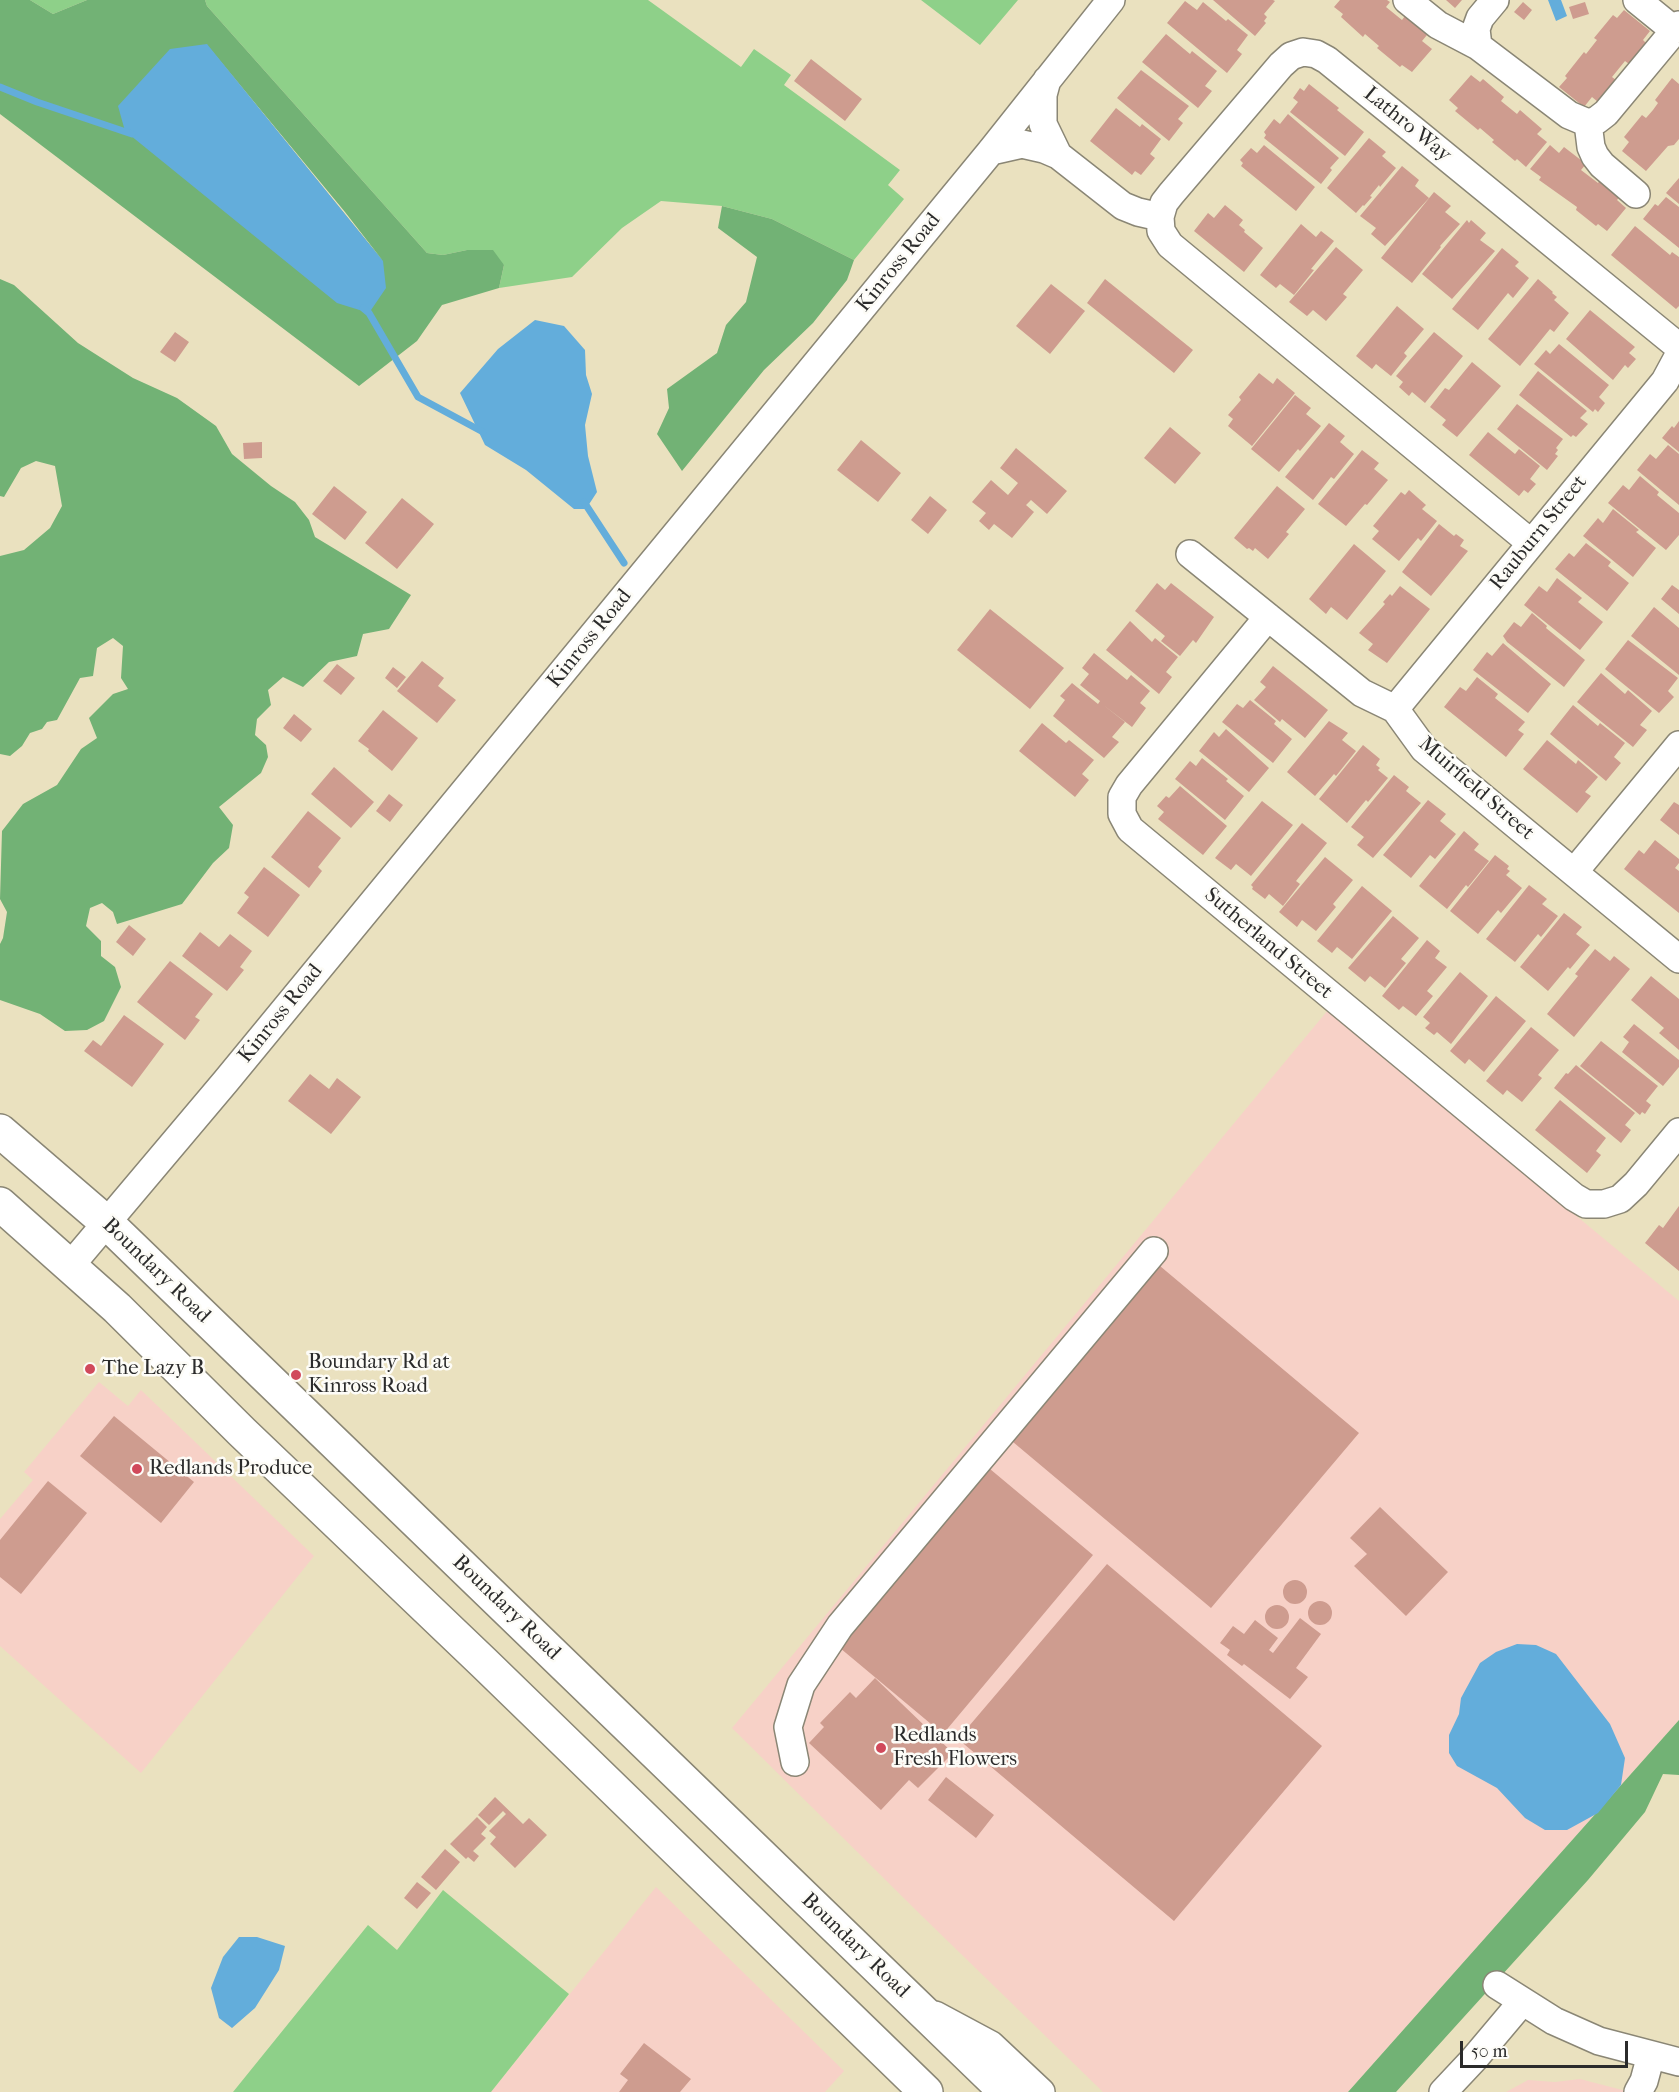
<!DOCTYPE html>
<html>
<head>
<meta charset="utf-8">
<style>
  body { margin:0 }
  #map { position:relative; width:1679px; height:2092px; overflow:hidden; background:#eae1bf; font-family:"IM FELL French Canon",serif }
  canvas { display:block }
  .scale { position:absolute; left:1460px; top:2041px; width:168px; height:27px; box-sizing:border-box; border:3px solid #2b2b2b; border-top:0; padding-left:8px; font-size:18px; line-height:21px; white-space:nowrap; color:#2b2b2b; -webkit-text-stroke:4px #fdfcf7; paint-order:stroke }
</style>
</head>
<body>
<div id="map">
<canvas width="1679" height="2092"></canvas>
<div class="scale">50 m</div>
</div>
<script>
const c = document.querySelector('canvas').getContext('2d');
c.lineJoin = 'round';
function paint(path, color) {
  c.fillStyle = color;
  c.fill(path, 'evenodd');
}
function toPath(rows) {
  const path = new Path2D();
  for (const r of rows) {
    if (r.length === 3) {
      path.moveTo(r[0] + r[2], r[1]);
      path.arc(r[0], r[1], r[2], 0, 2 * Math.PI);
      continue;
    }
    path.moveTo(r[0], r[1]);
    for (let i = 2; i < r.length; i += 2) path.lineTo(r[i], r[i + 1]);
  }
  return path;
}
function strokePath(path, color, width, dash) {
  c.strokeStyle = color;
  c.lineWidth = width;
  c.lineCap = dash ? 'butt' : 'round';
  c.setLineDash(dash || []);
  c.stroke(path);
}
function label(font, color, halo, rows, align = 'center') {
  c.font = font + ' "IM FELL French Canon",serif';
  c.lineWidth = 5;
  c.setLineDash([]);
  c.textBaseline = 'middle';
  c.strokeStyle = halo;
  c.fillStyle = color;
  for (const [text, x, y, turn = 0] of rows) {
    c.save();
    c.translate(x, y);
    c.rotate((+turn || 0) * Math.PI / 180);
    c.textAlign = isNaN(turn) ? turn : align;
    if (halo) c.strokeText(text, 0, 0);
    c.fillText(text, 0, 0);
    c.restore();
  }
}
paint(toPath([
  [1328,1010,1679,1301,1679,1720,1348,2092,1103,2092,922,1916,732,1728],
  [99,1382,128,1406,141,1390,314,1556,141,1773,0,1646,0,1519,33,1480,24,1472],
  [656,1887,844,2071,825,2092,491,2092],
  [1580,2079,1630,2092,1506,2092,1528,2080,1555,2082]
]), '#f7d1c7');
paint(toPath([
  [30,0,87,0,53,14],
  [205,0,648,0,741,67,754,49,791,75,784,85,900,170,888,185,904,199,854,260,772,219,722,206,661,201,622,228,572,277,499,288,504,265,467,250,443,255,427,253,207,6],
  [921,0,1018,0,980,45],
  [443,1890,569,1994,491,2092,233,2092,368,1925,397,1950]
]), '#8ed089');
paint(toPath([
  [0,0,30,0,53,14,87,0,205,0,207,6,427,253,443,255,467,250,493,250,504,265,499,288,442,305,417,341,359,386,0,114],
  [207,45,345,212,383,261],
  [722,206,772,219,854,260,847,280,813,323,764,370,682,471,657,434,669,408,667,389,717,353,726,325,746,302,757,257,718,228],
  [0,279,14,285,78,343,133,378,177,398,216,426,232,454,271,486,295,502,309,520,315,537,411,595,389,629,363,634,357,656,329,662,303,687,283,677,268,690,271,705,257,719,255,735,266,745,268,757,261,773,219,807,233,825,229,848,213,863,182,904,117,924,113,912,102,903,90,908,86,926,101,941,101,956,115,967,121,987,104,1021,87,1030,65,1031,40,1014,0,1000,0,944,3,938,7,912,0,899,2,831,23,804,57,785,81,749,97,738,89,718,113,694,128,689,121,678,123,646,113,638,97,648,93,676,80,678,57,720,47,722,42,729,30,733,22,746,10,756,0,754,0,556,24,550,50,528,62,506,55,466,36,461,21,468,4,497,0,496],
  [1679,1720,1679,1775,1663,1774,1645,1812,1588,1880,1396,2092,1348,2092]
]), '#72b275');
paint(toPath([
  [1548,0,1561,0,1567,16,1556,21],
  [207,44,383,261,386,288,369,313,337,303,125,131,118,106,170,49],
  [535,320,564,326,585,350,586,375,592,394,585,425,588,456,597,492,586,509,574,509,526,470,485,445,460,393,498,349],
  [1517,1644,1536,1645,1556,1654,1610,1724,1625,1758,1621,1785,1598,1813,1567,1830,1545,1830,1525,1818,1497,1788,1457,1766,1449,1753,1449,1735,1459,1714,1461,1698,1480,1663,1496,1652],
  [239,1937,257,1937,285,1946,279,1970,255,2008,232,2028,219,2018,211,1988,223,1957]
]), '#63addb');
strokePath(toPath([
  [0,87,37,102,132,134],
  [363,308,369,313,418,397,483,432],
  [584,502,624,563]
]), '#63addb', 7);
paint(toPath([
  [1213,0,1273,0,1275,1,1264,14,1267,17,1264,21,1266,23,1255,36],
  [1340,0,1387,0,1390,2,1386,7,1402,20,1405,16,1427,35,1422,41,1432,49,1412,72,1402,65,1400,67,1377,48,1379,46,1365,34,1363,37,1341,17,1343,14,1334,7],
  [1446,0,1462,0,1455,8],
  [1185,1,1197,10,1203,2,1226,21,1228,19,1248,35,1237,50,1242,54,1227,73,1167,23],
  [1523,2,1532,10,1524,20,1514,12],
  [1585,2,1589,14,1573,19,1569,7],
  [1624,10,1650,31,1643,40,1646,43,1629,64,1625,61,1612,77,1616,80,1598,102,1592,97,1584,107,1559,87,1567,78,1565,76,1584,52,1586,54,1597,40,1594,38,1613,15,1617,18],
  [1166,34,1190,54,1192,51,1217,71,1205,86,1212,91,1198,108,1142,62],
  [811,59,862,99,845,121,794,81],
  [1141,70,1189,106,1178,119,1183,123,1169,141,1117,98],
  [1471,75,1480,82,1483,79,1504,97,1501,101,1517,114,1520,110,1542,129,1537,134,1547,142,1526,167,1517,159,1515,161,1492,142,1494,140,1480,128,1478,130,1455,111,1458,108,1449,100],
  [1672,78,1679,84,1679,139,1674,145,1668,146,1646,171,1622,151,1629,142,1624,137,1642,115,1646,118,1653,110,1658,103,1655,100],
  [1309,84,1339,108,1337,110,1364,132,1345,156,1290,112,1298,102,1293,98,1300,88,1304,91],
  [1116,108,1140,127,1142,124,1161,139,1150,154,1155,158,1141,175,1135,171,1132,175,1090,141],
  [1288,114,1339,158,1330,168,1332,170,1321,184,1264,138,1266,135,1264,132,1274,119,1280,124],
  [1369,138,1386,152,1382,156,1396,168,1380,187,1379,185,1370,196,1372,197,1364,206,1363,205,1356,213,1327,188],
  [1264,145,1315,187,1296,211,1241,166,1243,163,1240,160,1251,148,1257,153],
  [1550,145,1559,153,1564,147,1586,164,1581,170,1598,183,1602,178,1622,194,1617,200,1626,208,1607,231,1598,224,1596,226,1576,210,1577,207,1539,180,1541,177,1530,169],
  [1402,166,1419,180,1415,186,1429,198,1385,246,1371,234,1376,228,1360,216],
  [1679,178,1679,204,1666,193],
  [1434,192,1451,206,1445,212,1460,224,1440,246,1441,247,1412,283,1381,258],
  [1666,197,1679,207,1679,248,1643,219,1655,204,1658,206],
  [1225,205,1243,220,1239,225,1245,230,1244,232,1263,248,1244,272,1194,231,1208,213,1214,218],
  [1467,220,1469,223,1471,220,1486,233,1480,240,1495,251,1452,299,1422,274],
  [1301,224,1316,237,1321,231,1334,241,1311,269,1314,270,1294,295,1280,284,1276,288,1260,275],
  [1635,226,1670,255,1672,252,1679,257,1679,306,1676,309,1611,255],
  [1336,247,1363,270,1343,294,1347,297,1326,321,1313,310,1307,316,1289,302],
  [1502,248,1519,262,1515,266,1529,278,1513,298,1508,293,1478,330,1452,309],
  [1105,279,1193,350,1174,373,1087,303],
  [1538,279,1553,292,1552,293,1557,297,1554,300,1569,313,1554,332,1550,329,1520,366,1488,339],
  [1051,284,1085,311,1050,354,1016,326],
  [1397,306,1424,329,1404,353,1407,356,1391,376,1376,364,1372,369,1356,356],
  [1590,310,1635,347,1629,353,1636,359,1628,368,1625,365,1613,380,1566,339],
  [175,332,189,342,175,362,160,352],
  [1434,332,1463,356,1425,403,1412,392,1409,396,1399,387,1403,382,1396,376],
  [1559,344,1609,385,1599,397,1605,403,1598,412,1595,409,1593,412,1534,364,1546,350,1550,354],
  [1472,362,1501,386,1457,437,1442,425,1446,420,1430,407,1445,388,1449,390],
  [1538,371,1587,411,1580,418,1588,424,1576,437,1573,435,1571,437,1519,395],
  [1259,373,1273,384,1277,378,1295,393,1252,446,1228,426,1233,419,1228,415,1241,400,1239,397],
  [1295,395,1311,408,1306,414,1321,426,1300,451,1298,449,1279,472,1251,449],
  [1517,404,1563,439,1556,448,1558,450,1555,454,1558,456,1547,470,1497,429],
  [1679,421,1679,452,1662,438,1672,426,1674,428],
  [1329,423,1345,436,1340,442,1354,454,1334,479,1331,477,1313,500,1285,477],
  [1170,427,1201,453,1175,484,1144,458],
  [1488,432,1515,454,1519,449,1540,466,1530,479,1536,484,1528,493,1524,490,1519,496,1469,455],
  [861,440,901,473,878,502,837,470],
  [262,442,262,458,244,459,243,443],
  [1668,445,1679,454,1679,505,1637,470,1650,454,1656,459],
  [1016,448,1067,491,1047,514,1031,500,1026,505,1034,512,1012,538,994,524,989,530,979,521,986,513,972,502,991,480,1008,495,1018,483,1000,468],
  [1362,450,1379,463,1374,469,1388,480,1367,505,1365,504,1346,526,1318,504],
  [1640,476,1659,492,1657,495,1679,513,1679,535,1666,550,1608,503,1623,485,1629,490],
  [334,486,367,512,345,540,312,514],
  [1277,486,1305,509,1286,532,1289,534,1268,559,1255,548,1253,551,1249,548,1247,549,1234,538],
  [1409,490,1426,505,1422,509,1437,521,1421,541,1418,538,1399,561,1372,539,1379,531,1373,526,1401,492,1405,495],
  [930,496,947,510,928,534,911,520],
  [402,498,434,524,397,569,365,543],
  [1613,509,1639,530,1636,532,1656,548,1633,577,1583,536,1598,518,1603,523],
  [1439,524,1454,536,1456,534,1464,540,1460,546,1468,551,1431,596,1402,572],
  [1586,543,1611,562,1608,566,1629,583,1607,611,1555,569,1569,553,1574,557],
  [1354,544,1386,571,1347,620,1331,607,1326,614,1309,599],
  [1557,578,1582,598,1578,602,1603,622,1580,650,1524,605,1539,586,1547,592],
  [1157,583,1165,590,1171,583,1214,617,1196,643,1193,640,1180,656,1161,641,1165,636,1135,611],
  [1672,585,1679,590,1679,614,1661,599],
  [1400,586,1430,609,1387,663,1368,650,1373,644,1359,633,1385,604,1383,602,1390,594,1392,596],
  [1654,607,1679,628,1679,675,1631,636],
  [990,609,1064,668,1030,709,957,650],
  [1532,613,1547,626,1546,628,1585,660,1564,687,1507,642,1503,636,1514,622,1521,627],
  [1130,621,1152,642,1155,638,1178,657,1166,672,1172,677,1159,694,1106,650],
  [1628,640,1678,678,1668,691,1674,697,1659,713,1605,669],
  [1503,643,1551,684,1528,713,1473,670,1487,652,1492,656],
  [1094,653,1127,680,1131,675,1150,691,1140,703,1146,708,1132,727,1102,704,1125,722,1112,737,1119,742,1104,758,1053,716,1065,700,1060,696,1072,683,1098,704,1100,701,1080,685,1089,674,1082,668],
  [422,661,444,678,438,686,456,700,437,723,397,691],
  [337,664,355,678,341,695,323,681],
  [1273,666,1328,710,1305,738,1282,719,1280,722,1254,700,1266,687,1260,682],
  [393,667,406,677,397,688,385,678],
  [1601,673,1625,694,1628,690,1652,711,1640,725,1647,730,1633,747,1577,702],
  [1477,677,1498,694,1495,698,1525,722,1518,730,1524,734,1506,757,1444,707,1460,687,1466,691],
  [1250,700,1276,721,1274,724,1292,739,1273,763,1222,722,1237,704,1243,708],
  [1573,705,1598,726,1600,723,1625,743,1614,757,1621,763,1606,781,1550,734],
  [383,710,418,738,392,771,368,751,369,749,358,741],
  [294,714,312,729,301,742,283,728],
  [1329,721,1348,733,1342,740,1356,751,1336,776,1334,774,1315,796,1287,772],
  [1042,723,1066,743,1069,740,1094,760,1082,774,1089,780,1075,797,1019,751],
  [1226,729,1269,768,1249,792,1199,751,1214,732,1219,737],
  [1547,740,1576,764,1578,760,1598,777,1585,792,1591,796,1577,813,1523,769],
  [1363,745,1380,759,1376,765,1380,768,1378,770,1388,778,1368,802,1366,800,1347,823,1319,799],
  [1202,758,1228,779,1226,781,1244,796,1225,820,1175,779,1190,761,1196,766],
  [334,767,374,802,351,828,311,794],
  [1394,775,1409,787,1406,791,1421,803,1373,858,1357,845,1364,837,1351,827],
  [1180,786,1227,826,1203,855,1158,819,1164,812,1157,806,1166,796,1169,798],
  [389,794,403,805,390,822,376,811],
  [1428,800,1446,814,1440,821,1456,834,1435,859,1430,855,1411,878,1383,855],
  [1262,801,1293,825,1251,876,1236,864,1231,870,1215,858],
  [1674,802,1679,805,1679,835,1660,820],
  [308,811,341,838,318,867,322,871,309,888,271,857],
  [1302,823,1327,843,1296,881,1300,884,1283,906,1269,894,1265,899,1252,889,1253,887,1251,885],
  [1464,831,1479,844,1474,850,1489,861,1468,887,1466,885,1447,909,1419,886],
  [1655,840,1679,859,1679,863,1675,868,1679,871,1679,913,1624,869,1639,850,1644,854],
  [1495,855,1509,866,1507,869,1510,871,1506,875,1522,888,1501,913,1498,910,1478,934,1450,911],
  [1325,857,1353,880,1333,904,1336,907,1316,931,1302,920,1297,927,1279,912],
  [264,867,300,895,268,937,237,913,249,897,244,893],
  [1529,885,1547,899,1542,904,1558,916,1541,937,1538,934,1515,962,1486,939],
  [1362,886,1392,911,1352,959,1337,947,1332,953,1317,941],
  [1564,913,1582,927,1576,934,1590,945,1570,969,1568,967,1548,991,1520,967],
  [1393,916,1419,938,1401,959,1406,963,1385,988,1370,976,1365,982,1348,968],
  [129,925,146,939,133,956,116,942],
  [200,932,219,947,230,934,252,951,240,967,244,970,227,991,182,956],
  [1427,940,1440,951,1435,958,1447,967,1427,991,1433,996,1416,1016,1403,1006,1399,1010,1382,996],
  [1595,949,1610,961,1614,956,1630,969,1574,1037,1547,1014,1578,976,1575,974],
  [170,961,213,994,195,1017,200,1020,185,1040,137,1002],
  [1460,972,1488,996,1451,1044,1437,1032,1434,1035,1425,1028,1430,1023,1423,1017],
  [1651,976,1679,999,1679,1050,1659,1033,1664,1028,1631,1000],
  [1496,996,1526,1021,1484,1072,1469,1059,1465,1064,1450,1051],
  [124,1015,164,1044,132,1087,84,1051,93,1040,101,1046],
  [1634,1024,1679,1060,1679,1067,1663,1086,1622,1052,1629,1042,1623,1037],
  [1531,1027,1559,1050,1538,1075,1542,1078,1522,1102,1507,1090,1503,1095,1486,1081],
  [1601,1041,1658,1086,1646,1101,1651,1105,1645,1114,1642,1112,1640,1115,1580,1066],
  [1576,1065,1635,1113,1625,1125,1631,1130,1621,1143,1554,1088,1566,1073,1568,1074],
  [310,1074,329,1089,337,1078,361,1097,331,1134,288,1101],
  [1560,1100,1606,1138,1596,1151,1601,1155,1587,1173,1535,1130],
  [1679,1206,1679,1271,1645,1243,1659,1225,1663,1228],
  [1160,1266,1359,1433,1211,1608,1013,1442],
  [114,1416,194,1482,161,1523,80,1456],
  [990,1469,1093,1555,943,1734,840,1648],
  [48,1481,87,1513,21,1594,0,1577,0,1540],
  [1380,1507,1448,1572,1406,1616,1354,1566,1367,1554,1350,1538],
  [1107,1564,1322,1746,1174,1921,958,1739],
  [1295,1592,12],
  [1320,1613,12],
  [1277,1617,12],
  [1300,1618,1321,1634,1296,1668,1308,1677,1290,1699,1244,1664,1242,1666,1227,1655,1230,1650,1220,1643,1233,1626,1244,1634,1255,1620,1278,1638,1269,1650,1273,1653],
  [875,1678,953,1753,918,1788,909,1780,881,1810,809,1743,824,1727,820,1723,850,1692,856,1698],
  [946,1777,994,1815,976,1838,928,1800],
  [495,1797,523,1824,529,1818,547,1835,515,1868,490,1844,496,1837,489,1831,506,1814,503,1811,489,1825,478,1815],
  [477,1817,487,1827,481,1834,486,1838,473,1851,479,1856,474,1862,468,1857,466,1859,450,1844],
  [445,1849,460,1862,436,1890,421,1877],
  [417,1882,431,1893,417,1909,404,1898],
  [644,2043,691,2079,680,2092,619,2092,628,2080,620,2074]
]), '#ce9c8f');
const minor = toPath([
  [1407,0,1438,25,1478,46,1569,115,1588,123,1597,120,1606,113,1679,25],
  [1637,0,1674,30],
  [1478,46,1476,29,1480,18,1495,0],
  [1047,80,1043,95,1043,124,1058,155],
  [1588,123,1591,147,1595,156,1602,165,1636,194],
  [991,151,1022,144,1044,149,1058,155,1123,206,1138,212,1160,217,1161,231,1170,245,1531,543],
  [1160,217,1164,203,1171,194,1281,65,1291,56,1303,52,1316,54,1327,60,1411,128,1679,347],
  [1190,554,1362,693,1395,709,1424,749,1679,959],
  [1268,617,1129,785,1122,797,1122,814,1130,829,1574,1197,1586,1204,1604,1204,1620,1199,1636,1184,1679,1132],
  [1395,709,1665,381,1679,355],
  [1574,872,1679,745],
  [70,1266,226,1081,991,151,1111,0],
  [795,1762,788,1727,801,1685,840,1626,1154,1251],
  [1497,1985,1554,2021,1599,2041,1679,2062],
  [935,2015,991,2045,1041,2092],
  [1443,2092,1474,2059,1522,2002],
  [1638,2092,1644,2081,1651,2055]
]);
const highway = toPath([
  [0,1131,107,1223,1006,2092],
  [0,1204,117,1308,242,1432,484,1663,926,2092]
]);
strokePath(minor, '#8a8675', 30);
strokePath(highway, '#8a8675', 36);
strokePath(minor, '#fff', 27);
strokePath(highway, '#fff', 33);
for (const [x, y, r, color] of [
  [90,1369,6,"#d1495b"],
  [296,1375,6,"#d1495b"],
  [137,1469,6,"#d1495b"],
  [881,1748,6,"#d1495b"]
]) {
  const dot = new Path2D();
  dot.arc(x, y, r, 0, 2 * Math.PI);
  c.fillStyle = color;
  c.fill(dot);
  strokePath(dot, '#fdfcf7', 2);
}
label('21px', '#2b2b2b', '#fdfcf7', [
  ["Lathro Way",1407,125,39],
  ["Kinross Road",899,263,-51],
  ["Rauburn Street",1539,533,-51],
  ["Kinross Road",590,639,-51],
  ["Muirfield Street",1476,789,41],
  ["Sutherland Street",1268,944,40],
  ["Kinross Road",281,1014,-51],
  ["Boundary Road",156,1271,44],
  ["Boundary Road",506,1608,44],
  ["Boundary Road",855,1946,44]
]);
label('21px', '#2b2b2b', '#fdfcf7', [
  ["Boundary Rd at",308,1363],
  ["Kinross Road",308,1387],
  ["The Lazy B",102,1369],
  ["Redlands Produce",149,1469],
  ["Redlands",893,1736],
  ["Fresh Flowers",893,1760]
], 'left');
</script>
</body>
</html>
